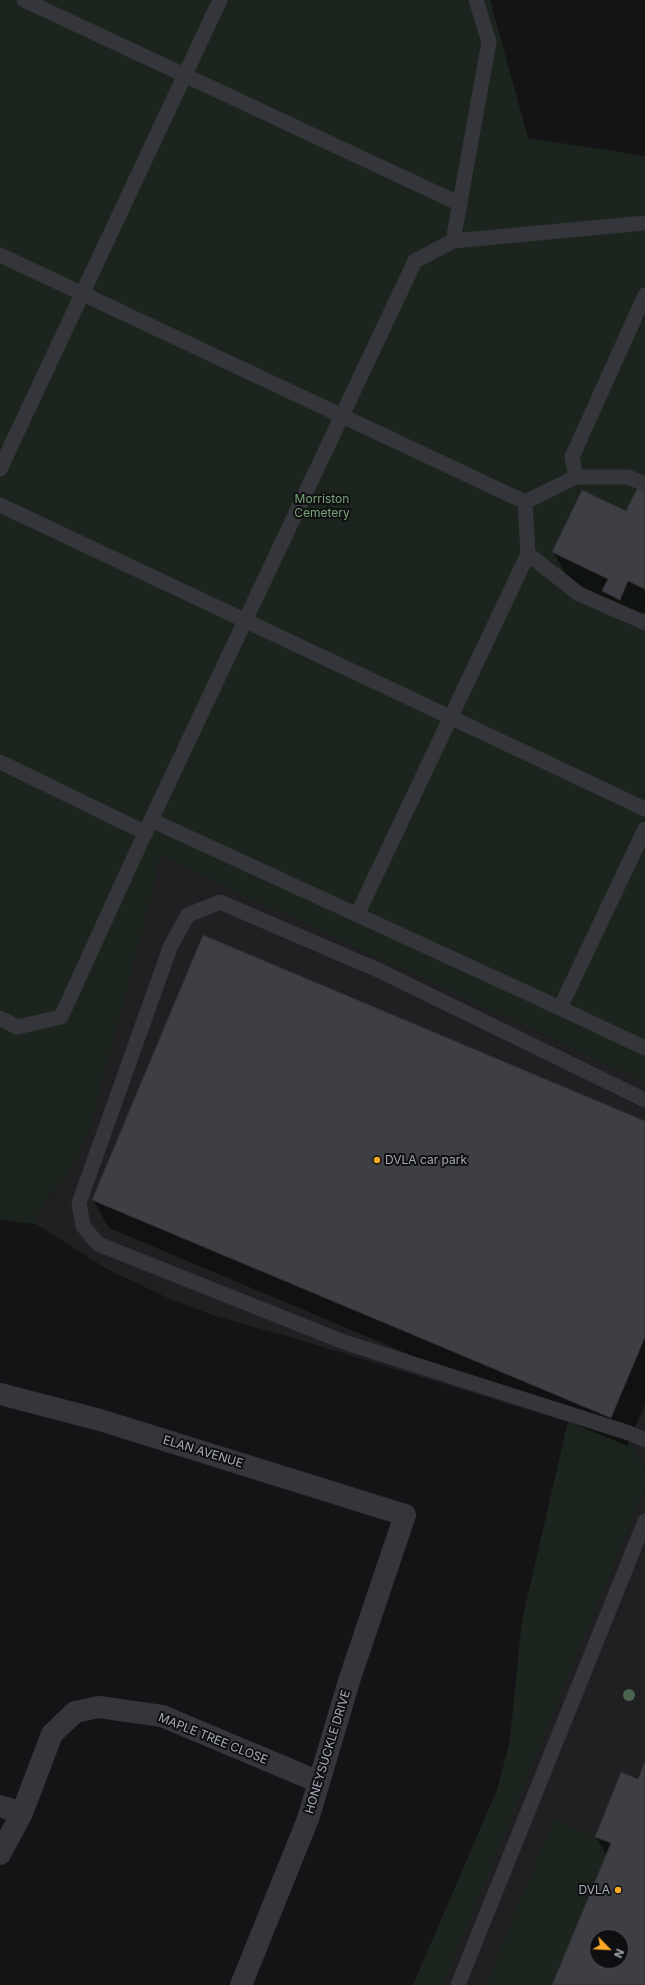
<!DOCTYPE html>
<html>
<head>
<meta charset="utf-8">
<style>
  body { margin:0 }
  #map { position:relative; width:645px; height:1985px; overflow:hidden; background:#141416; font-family:Inter,sans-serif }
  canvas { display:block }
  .north { position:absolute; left:589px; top:1929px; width:40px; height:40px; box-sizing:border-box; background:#0f0f11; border:1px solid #4b4e54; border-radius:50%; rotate:114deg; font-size:11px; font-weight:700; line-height:16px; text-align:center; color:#a5acb8 }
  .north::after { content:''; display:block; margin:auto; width:14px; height:18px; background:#ffaa24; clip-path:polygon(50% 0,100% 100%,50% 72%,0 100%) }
</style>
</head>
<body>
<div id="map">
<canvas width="645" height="1985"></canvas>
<div class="north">N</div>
</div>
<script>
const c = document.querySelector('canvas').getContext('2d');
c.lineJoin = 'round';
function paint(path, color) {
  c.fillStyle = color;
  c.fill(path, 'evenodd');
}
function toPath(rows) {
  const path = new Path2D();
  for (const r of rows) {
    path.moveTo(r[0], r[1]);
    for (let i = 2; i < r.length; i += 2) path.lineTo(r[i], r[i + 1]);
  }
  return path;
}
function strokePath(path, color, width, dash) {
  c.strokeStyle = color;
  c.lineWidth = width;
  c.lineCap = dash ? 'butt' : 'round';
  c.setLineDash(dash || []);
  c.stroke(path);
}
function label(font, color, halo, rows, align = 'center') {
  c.font = font + ' Inter,sans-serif';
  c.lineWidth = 4;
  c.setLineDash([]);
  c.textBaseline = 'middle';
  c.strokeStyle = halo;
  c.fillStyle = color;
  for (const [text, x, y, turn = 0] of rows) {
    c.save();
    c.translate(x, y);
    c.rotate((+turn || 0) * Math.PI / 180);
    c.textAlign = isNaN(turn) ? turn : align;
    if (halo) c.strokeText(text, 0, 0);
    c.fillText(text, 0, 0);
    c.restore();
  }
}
paint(toPath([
  [160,856,645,1082,645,1985,413,1985,497,1790,510,1741,522,1621,568,1422,290,1337,215,1316,168,1298,107,1269,36,1224,39,1210,54,1191,88,1134,153,890],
  [597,1937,621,1937,621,1961,597,1961]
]), '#202023');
paint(toPath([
  [0,0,490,0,528,138,645,156,645,1082,160,856,153,890,88,1134,75,1163,39,1210,36,1224,0,1220],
  [568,1422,590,1428,631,1446,642,1462,645,1475,644,1489,443,1985,413,1985,497,1790,510,1741,522,1621],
  [554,1819,611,1843,552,1985,486,1985]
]), '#1c251d');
paint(toPath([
  [645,491,645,610,636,628,620,620,608,599,570,581,553,552,627,513],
  [645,1122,645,1404,627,1446,109,1228,93,1200],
  [645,1764,645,1985,553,1985,607,1856,596,1837,638,1780],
  [597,1937,621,1937,621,1961,597,1961]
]), '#0007');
const building = toPath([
  [638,487,645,490,645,589,628,581,620,600,602,591,608,579,552,552,582,490,626,511,638,487],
  [203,935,645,1121,645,1337,611,1418,92,1200,203,935],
  [645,1761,645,1985,552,1985,611,1843,595,1837,621,1772,638,1779,645,1761],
  [597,1937,621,1937,621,1961,597,1961,597,1937]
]);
paint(building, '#3e3f44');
strokePath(building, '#2e2e33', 1);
strokePath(toPath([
  [24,0,460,204],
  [453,241,489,42,476,0],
  [0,255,525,502],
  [0,469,220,0],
  [576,477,572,457,645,295],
  [525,502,528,554,579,594,645,623],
  [525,502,576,477,628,477,645,484],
  [0,505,645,809],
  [0,762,146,833],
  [151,820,415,261,453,241,645,223],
  [645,829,560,1008,645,1048],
  [357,915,528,554],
  [0,1018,17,1027,61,1017,151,820,560,1008],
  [645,1100,378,970,220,902,188,915,171,945,79,1203,83,1226,98,1244,344,1342,629,1433,645,1440],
  [458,1985,645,1521]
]), '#35363c', 15);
strokePath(toPath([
  [0,1394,100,1420,405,1515,350,1678,308,1819,241,1985],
  [0,1806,22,1813],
  [0,1854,22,1813,52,1734,75,1712,99,1707,162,1716,319,1782]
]), '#35363c', 22);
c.fillStyle = '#4c644d';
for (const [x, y] of [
  [629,1695]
]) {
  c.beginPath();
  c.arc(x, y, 6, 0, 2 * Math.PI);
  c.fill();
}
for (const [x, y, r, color] of [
  [377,1160,4,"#ffaa24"],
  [618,1890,4,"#ffaa24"]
]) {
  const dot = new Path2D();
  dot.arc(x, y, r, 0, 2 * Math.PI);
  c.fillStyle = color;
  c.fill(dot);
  strokePath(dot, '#0f0f11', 1.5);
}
label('12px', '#7aa57a', '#0f0f11', [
  ["Morriston",322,499],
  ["Cemetery",322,513]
]);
label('12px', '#a5acb8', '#0f0f11', [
  ["DVLA car park",385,1160],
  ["DVLA",610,1890,"right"]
], 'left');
label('12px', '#a5acb8', '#0f0f11', [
  ["ELAN AVENUE",203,1452,17],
  ["MAPLE TREE CLOSE",213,1739,22],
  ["HONEYSUCKLE DRIVE",328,1752,-73]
]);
</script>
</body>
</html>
